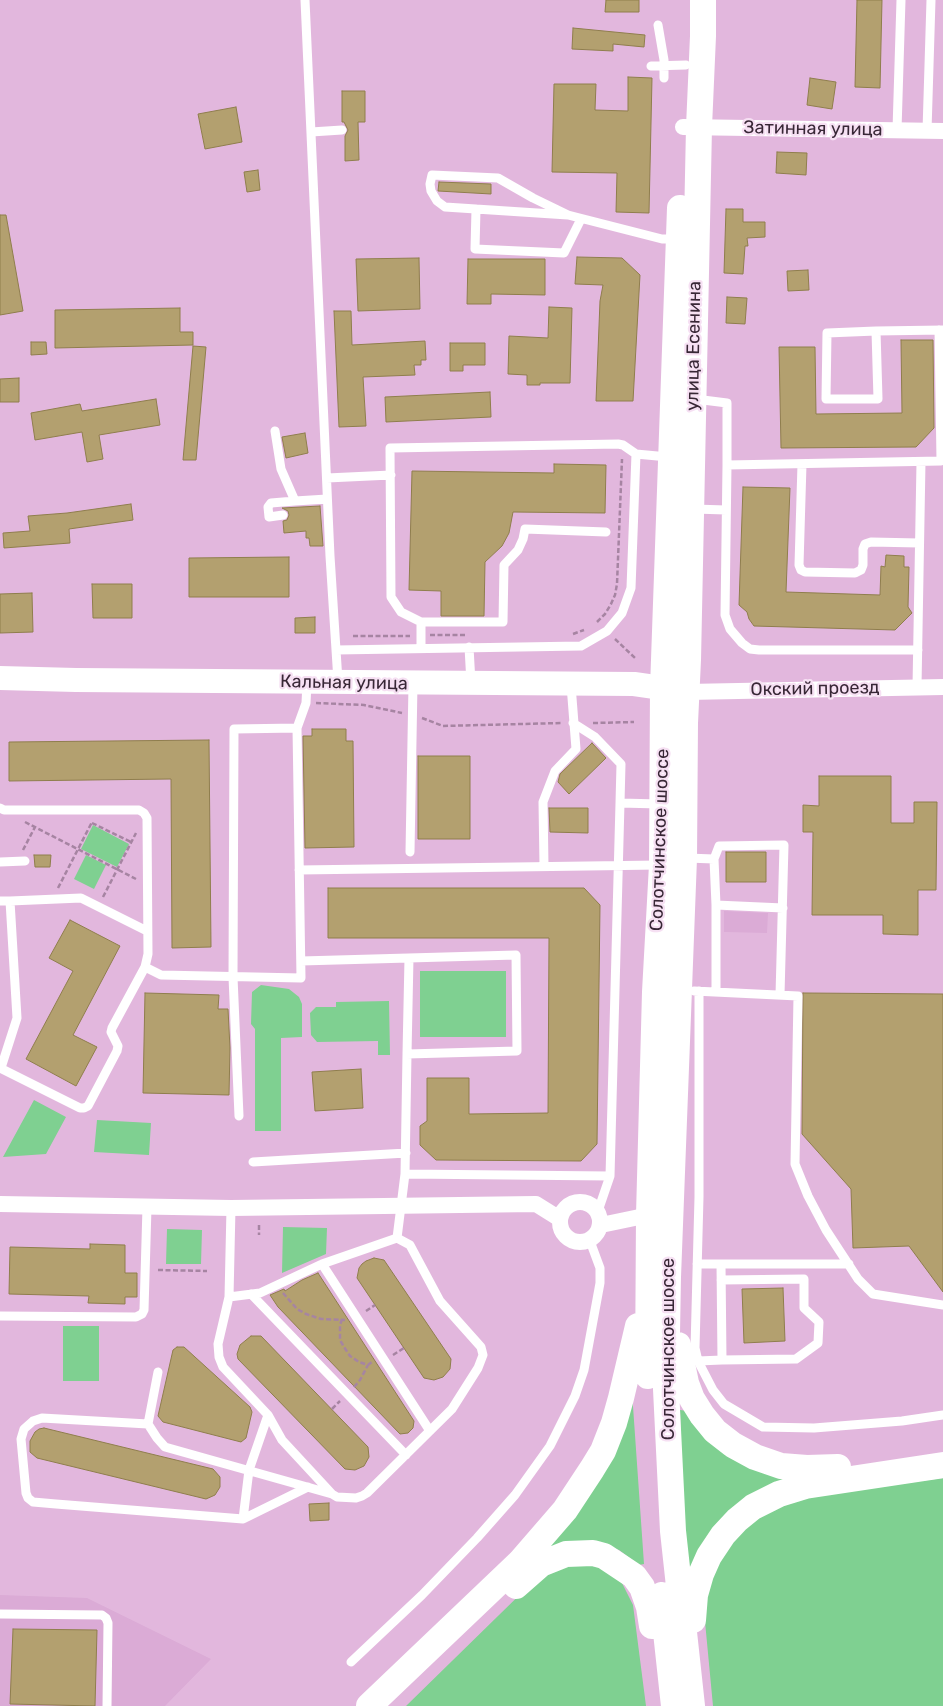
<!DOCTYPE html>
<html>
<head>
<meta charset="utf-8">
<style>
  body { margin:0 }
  canvas { display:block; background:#e2b7dd }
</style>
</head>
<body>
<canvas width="943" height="1706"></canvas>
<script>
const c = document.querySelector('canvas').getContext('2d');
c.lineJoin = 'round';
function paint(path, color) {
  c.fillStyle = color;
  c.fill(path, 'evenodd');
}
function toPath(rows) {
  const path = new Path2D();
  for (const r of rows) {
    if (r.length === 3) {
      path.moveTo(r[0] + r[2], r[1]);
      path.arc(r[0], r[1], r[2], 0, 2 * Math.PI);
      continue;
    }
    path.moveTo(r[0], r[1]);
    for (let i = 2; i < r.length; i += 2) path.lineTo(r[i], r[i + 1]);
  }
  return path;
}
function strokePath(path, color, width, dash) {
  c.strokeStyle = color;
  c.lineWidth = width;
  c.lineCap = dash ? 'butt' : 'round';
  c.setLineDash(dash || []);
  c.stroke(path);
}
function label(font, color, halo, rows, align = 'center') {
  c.font = font + ' Rubik,sans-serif';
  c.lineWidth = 4.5;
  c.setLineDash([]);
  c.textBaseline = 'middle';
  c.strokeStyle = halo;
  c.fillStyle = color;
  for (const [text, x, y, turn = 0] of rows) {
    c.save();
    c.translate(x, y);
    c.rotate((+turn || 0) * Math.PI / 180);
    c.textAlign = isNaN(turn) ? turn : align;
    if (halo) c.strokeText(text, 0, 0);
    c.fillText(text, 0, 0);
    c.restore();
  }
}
paint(toPath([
  [724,911,768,913,767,933,724,932],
  [0,1595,87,1598,211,1659,165,1706,0,1706]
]), '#dbabd6');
paint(toPath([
  [93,825,129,844,117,867,81,849],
  [86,855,106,865,94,889,74,879],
  [420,971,506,971,506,1037,420,1037],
  [261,985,289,989,299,997,302,1004,302,1037,281,1038,281,1131,255,1131,255,1029,251,1024,252,992],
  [389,1001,390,1055,378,1055,378,1041,317,1042,311,1035,310,1013,316,1007,336,1007,336,1002],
  [34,1100,66,1117,46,1154,3,1157],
  [97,1120,151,1123,149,1155,94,1152],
  [283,1227,327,1228,326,1254,282,1273],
  [167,1229,202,1230,201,1264,166,1264],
  [63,1326,99,1326,99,1381,63,1381],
  [632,1392,644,1564,639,1565,619,1550,593,1542,552,1547,547,1544],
  [680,1410,688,1411,794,1476,691,1574,684,1566],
  [943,1478,943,1706,713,1706,704,1611,706,1589,726,1546,758,1515,809,1496],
  [575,1563,598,1567,621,1581,633,1605,646,1706,406,1706,545,1570]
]), '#7fd091');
const building = toPath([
  [606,0,639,0,639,12,605,12,606,0],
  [857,0,882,0,880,88,855,87,857,0],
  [573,28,645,35,644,47,613,44,613,51,572,49,573,28],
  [628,77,652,78,649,213,616,212,617,173,552,172,554,84,596,84,595,110,628,111,628,77],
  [810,78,836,82,832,109,807,105,810,78],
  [342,91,365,91,365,122,358,122,359,160,345,161,345,136,348,130,344,122,342,122,342,91],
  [236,107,242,142,205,149,198,114,236,107],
  [777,152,807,153,806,175,776,173,777,152],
  [258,170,260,190,247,192,244,172,258,170],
  [439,182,491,184,491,194,438,191,439,182],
  [726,209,743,209,743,222,765,222,765,237,747,238,748,246,745,246,743,274,724,273,726,209],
  [0,215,6,215,23,311,0,315,0,215],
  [577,257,622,258,640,275,633,401,596,401,600,301,603,285,575,284,577,257],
  [419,258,420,309,358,311,356,259,419,258],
  [468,259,545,259,545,295,491,294,491,304,467,304,468,259],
  [808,270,809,290,788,291,787,271,808,270],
  [727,297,747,298,745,324,726,323,727,297],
  [549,307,572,308,570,383,540,383,540,385,527,385,527,375,508,374,509,336,548,338,549,307],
  [180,308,180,332,193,332,193,345,55,348,55,310,180,308],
  [334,311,351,311,352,345,425,341,426,360,421,360,421,365,414,365,415,375,363,377,366,426,339,427,334,311],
  [901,340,933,340,934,428,916,447,781,448,779,347,815,347,816,414,902,413,901,340],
  [31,342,46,342,47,354,31,355,31,342],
  [450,343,485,343,485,365,463,365,463,371,450,371,450,343],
  [193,346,206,347,196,460,183,460,193,346],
  [19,378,19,402,0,402,0,379,19,378],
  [490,392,491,417,386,422,385,397,490,392],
  [156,399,160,425,99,435,103,459,87,462,82,432,35,440,31,413,80,404,82,411,156,399],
  [305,433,308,453,286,458,282,437,305,433],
  [554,464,606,465,605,513,513,512,509,533,502,546,485,562,484,616,441,616,441,591,409,590,412,471,554,473,554,464],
  [743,487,790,488,786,592,880,595,881,566,885,567,886,555,904,556,904,567,909,567,908,607,912,613,895,630,754,626,749,619,747,612,739,605,743,487],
  [131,504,133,520,69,529,70,543,4,548,3,533,30,531,28,516,67,513,131,504],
  [320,506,323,546,310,546,309,538,306,538,306,531,284,533,283,521,287,520,289,515,288,511,282,508,320,506],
  [289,557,289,597,189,597,189,558,289,557],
  [92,584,132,584,132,618,93,618,92,584],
  [32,593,33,632,0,633,0,594,32,593],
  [315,617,315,633,295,633,295,618,315,617],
  [312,729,346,729,346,741,353,741,354,847,305,848,303,736,312,736,312,729],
  [209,740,211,947,172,948,171,779,9,781,9,742,209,740],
  [592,743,606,758,569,794,558,782,560,774,592,743],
  [418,756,470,756,470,839,418,839,418,756],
  [819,776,891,776,891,823,914,823,914,802,937,802,936,890,918,890,918,935,883,934,883,915,812,915,813,832,803,832,803,805,819,806,819,776],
  [549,808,588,808,588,833,550,832,549,808],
  [726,852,766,852,766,882,726,882,726,852],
  [34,855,51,855,50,867,35,867,34,855],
  [328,888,584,888,600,905,597,1144,581,1161,436,1160,420,1145,420,1126,427,1121,427,1078,469,1078,469,1114,548,1113,549,938,328,938,328,888],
  [70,920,120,946,73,1035,97,1047,76,1086,26,1059,73,971,49,958,70,920],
  [145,993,219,995,218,1009,228,1009,230,1048,229,1095,143,1093,145,993],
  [803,993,943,994,943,1292,909,1246,853,1248,851,1189,802,1134,803,993],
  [361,1069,363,1108,315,1111,312,1072,361,1069],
  [90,1244,125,1245,125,1273,137,1273,137,1297,125,1297,125,1304,88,1303,89,1296,9,1294,10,1247,90,1249,90,1244],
  [374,1258,384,1260,451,1359,450,1369,443,1377,434,1380,424,1378,357,1278,359,1268,362,1264,366,1261,374,1258],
  [318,1273,414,1421,413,1428,408,1433,400,1434,278,1307,270,1295,284,1289,285,1291,302,1280,318,1273],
  [783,1288,785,1341,744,1343,742,1289,783,1288],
  [251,1336,261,1336,368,1447,369,1457,364,1466,355,1470,345,1469,238,1359,237,1354,240,1345,251,1336],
  [177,1347,184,1347,250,1407,252,1412,246,1438,241,1442,163,1422,158,1416,173,1350,177,1347],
  [44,1428,213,1469,220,1477,220,1487,215,1495,206,1499,37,1458,30,1452,30,1441,35,1432,39,1429,44,1428],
  [329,1503,329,1520,310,1521,309,1504,329,1503],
  [13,1629,97,1630,95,1706,10,1704,13,1629]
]);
paint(building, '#b3a06f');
strokePath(building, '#8f7e4d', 1);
strokePath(toPath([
  [597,622,605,614,611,604,615,595,617,584,622,459],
  [573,634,584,630],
  [430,635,467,635],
  [353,636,410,636],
  [615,639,635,658],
  [316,703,364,705,402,713],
  [422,718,443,726,562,723],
  [593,723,634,722],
  [25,822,136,879],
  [92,823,131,842],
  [23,850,35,827],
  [58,888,92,822],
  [103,897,136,833],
  [259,1225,259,1235],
  [158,1270,207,1271],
  [283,1293,297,1309,306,1314,321,1319,345,1320],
  [366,1311,375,1305],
  [342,1319,340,1325,340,1340,344,1347,350,1356,359,1362,368,1365,373,1361],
  [393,1355,404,1348],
  [354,1387,360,1380,368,1365],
  [332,1409,340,1401]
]), '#a684a2', 2.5, [5, 2.5]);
strokePath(toPath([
  [305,0,330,556,338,681],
  [658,25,664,60,664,78],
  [651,66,686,65],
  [897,130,901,0],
  [927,131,931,0],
  [311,132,342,130],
  [476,209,475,249,564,253,581,219],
  [568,215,445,207,437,201,431,191,430,184,432,175,498,178,533,198,568,215,662,239,676,239],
  [876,331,878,399,826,399,827,333,876,331,943,330],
  [695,399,727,403,727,465,941,461,939,330],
  [275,431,281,469,295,501,327,499],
  [802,464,799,565,801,570,805,572,855,573,861,570,863,565,863,549,865,544,871,542,919,543],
  [727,465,725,615,730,629,742,643,750,649,759,650,918,650],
  [327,478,391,475],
  [694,509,726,510],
  [283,515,269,517,268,507,271,503,295,501],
  [421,622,503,622,504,565,518,550,523,539,525,529,606,532],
  [469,647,471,683],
  [421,648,421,622,401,612,391,597,390,448,618,444,623,445,636,454,668,457],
  [336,650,581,646,607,631,622,613,631,588,636,454],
  [917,687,921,462],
  [573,723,595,737,621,764,620,803,660,804],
  [0,808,4,810,139,810,144,813,147,818,148,954,145,967,112,1028,111,1032,118,1046,117,1051,88,1106,84,1108,80,1108,0,1068],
  [410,852,413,684],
  [687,858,714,859],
  [0,862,25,861],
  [544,866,543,802,555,771,576,749,571,685],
  [299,870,659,865],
  [0,901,10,901,17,1018,1,1068],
  [10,901,81,898,147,931],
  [716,905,783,908],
  [301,961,516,955,517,1051,407,1054,405,1174,610,1176],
  [145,967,161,975,301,978,297,728,306,703,307,682],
  [694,991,798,996,795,1164,808,1196,826,1230,858,1279,873,1294,943,1305],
  [699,991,699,1197,695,1348,698,1361,713,1390,724,1404,763,1427,814,1428,902,1421,943,1415],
  [716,992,716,905,714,859,719,846,784,845,780,995],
  [407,1054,409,958],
  [239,1116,233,977,234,729,297,728],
  [253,1162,406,1153],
  [231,1208,229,1297,218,1344,219,1357,223,1367,268,1415,282,1440,332,1494,337,1497,356,1498,362,1496,367,1493,452,1409,478,1368,483,1355,481,1347,440,1301,410,1245,397,1238,405,1174],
  [598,1211,610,1176,620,803],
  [322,1264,430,1431],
  [697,1264,849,1264],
  [721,1280,804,1279,804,1308,819,1322,818,1343,796,1359,722,1360],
  [251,1294,406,1455],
  [229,1297,260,1293,322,1264,397,1238],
  [0,1316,136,1317,142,1314,144,1310,147,1207],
  [698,1361,722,1360,721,1264],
  [158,1372,148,1424,157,1438,165,1447,332,1494],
  [148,1424,42,1418,33,1421,24,1429,21,1439,26,1493,28,1498,33,1502,56,1504,243,1519,308,1487],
  [243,1519,249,1470,268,1415],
  [0,1614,102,1615,106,1618,108,1623,107,1706],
  [351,1662,422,1595,477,1538,515,1495,550,1446,575,1396,584,1370,600,1283,600,1268,590,1241]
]), '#fff', 9);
strokePath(toPath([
  [683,127,943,131],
  [687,692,943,687],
  [580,1222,20],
  [0,1204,231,1208,536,1204,560,1219],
  [601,1225,649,1215]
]), '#fff', 16);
strokePath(toPath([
  [0,678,76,680,634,684,683,691]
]), '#fff', 24);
strokePath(toPath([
  [678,1345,686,1383,692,1399,702,1415,715,1431,733,1445,755,1457,781,1466,807,1468,838,1467],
  [648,1376,649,1215,655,992,662,865,663,688,680,208],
  [516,1586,541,1564,566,1554,593,1553,604,1556,634,1576,642,1587,649,1607,652,1626],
  [662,1595,674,1706],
  [693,1620,695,1595,701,1574,709,1556,723,1535,737,1520,753,1507,779,1494,805,1486,943,1465],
  [369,1706,520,1562,565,1510,592,1469,603,1451,614,1423,621,1398,638,1326],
  [692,1706,673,1531,666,1389,668,1277,684,858,685,723,688,660,699,127,703,36,703,0]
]), '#fff', 26);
label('18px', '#382736', '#f6e0f3', [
  ["Затинная улица",813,129,1],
  ["улица Есенина",694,346,-89],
  ["Кальная улица",344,683,1],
  ["Окский проезд",815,689,-1],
  ["Солотчинское шоссе",660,840,-88],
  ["Солотчинское шоссе",669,1349,-90]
]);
</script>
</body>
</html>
